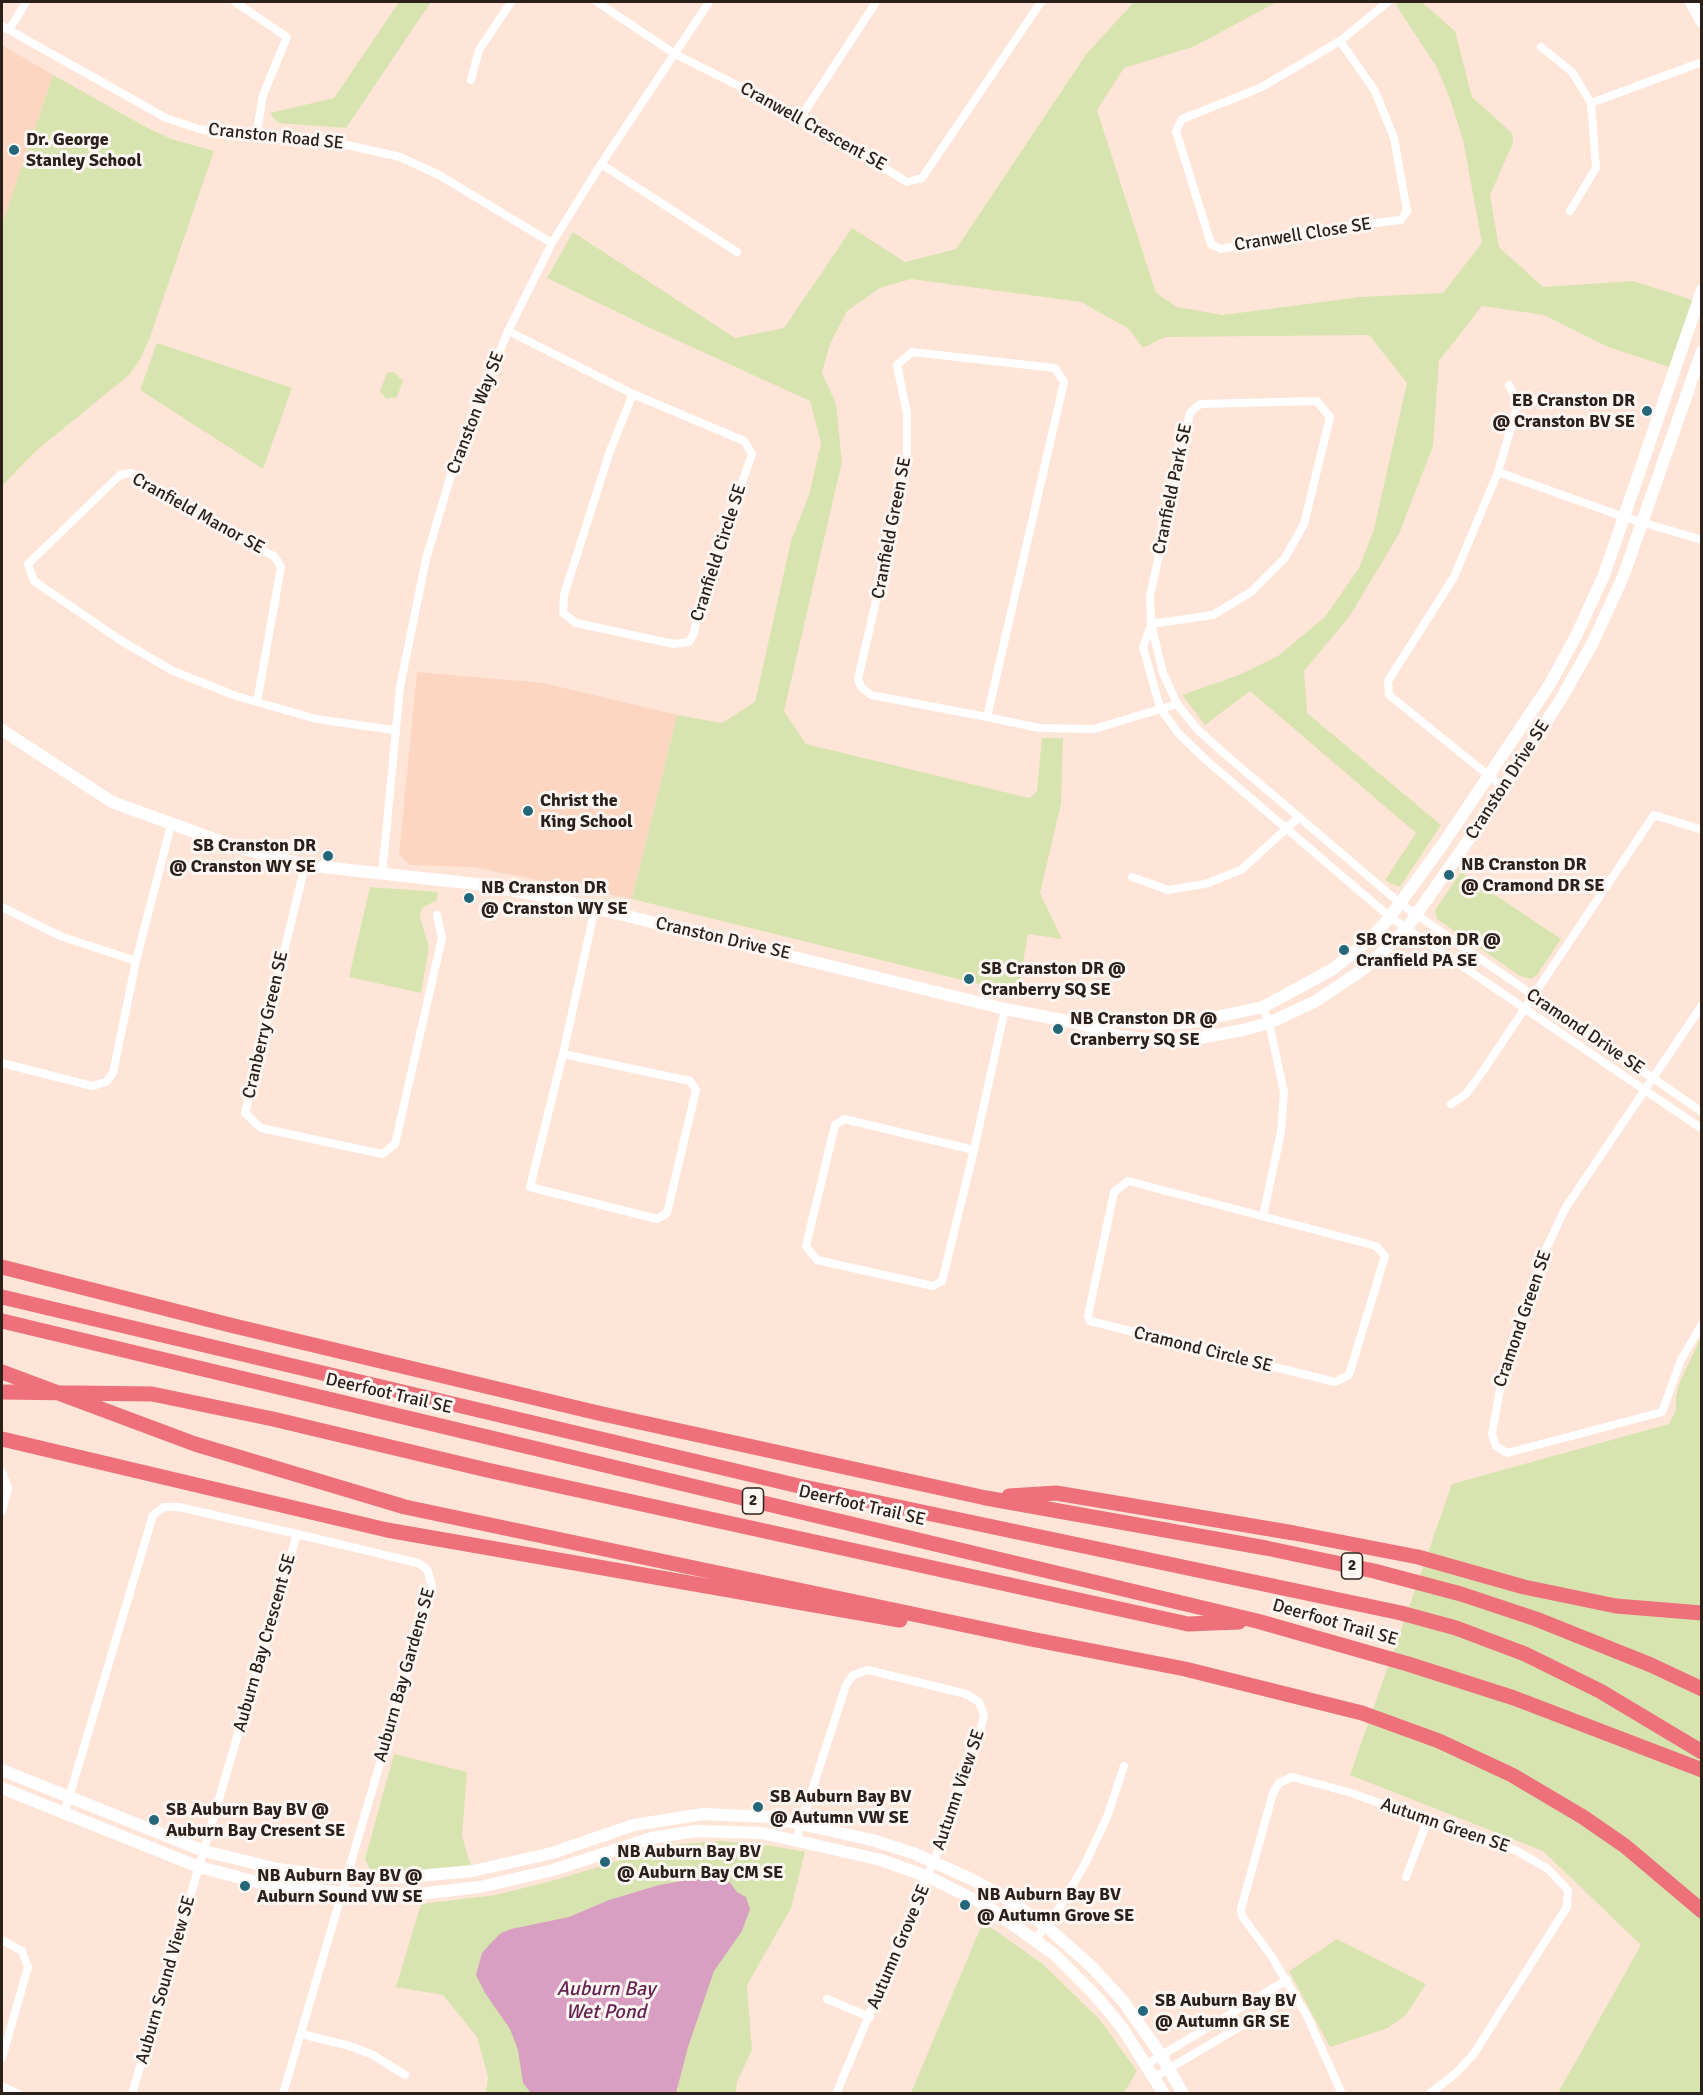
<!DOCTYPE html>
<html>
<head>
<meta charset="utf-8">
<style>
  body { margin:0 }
  #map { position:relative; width:1703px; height:2095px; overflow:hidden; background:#fee5d8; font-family:Signika,sans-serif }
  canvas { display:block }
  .frame { position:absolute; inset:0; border:3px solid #2c211a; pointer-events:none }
</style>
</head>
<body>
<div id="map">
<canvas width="1703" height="2095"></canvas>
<div class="frame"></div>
</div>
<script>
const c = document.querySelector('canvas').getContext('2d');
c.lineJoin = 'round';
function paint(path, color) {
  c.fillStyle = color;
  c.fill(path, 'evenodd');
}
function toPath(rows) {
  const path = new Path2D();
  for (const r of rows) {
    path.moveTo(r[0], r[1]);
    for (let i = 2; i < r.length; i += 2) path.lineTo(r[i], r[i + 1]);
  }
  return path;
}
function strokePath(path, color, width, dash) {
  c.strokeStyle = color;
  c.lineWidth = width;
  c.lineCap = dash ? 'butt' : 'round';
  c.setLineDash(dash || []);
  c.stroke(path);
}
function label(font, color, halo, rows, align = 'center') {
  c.font = font + ' Signika,sans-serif';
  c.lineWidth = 6;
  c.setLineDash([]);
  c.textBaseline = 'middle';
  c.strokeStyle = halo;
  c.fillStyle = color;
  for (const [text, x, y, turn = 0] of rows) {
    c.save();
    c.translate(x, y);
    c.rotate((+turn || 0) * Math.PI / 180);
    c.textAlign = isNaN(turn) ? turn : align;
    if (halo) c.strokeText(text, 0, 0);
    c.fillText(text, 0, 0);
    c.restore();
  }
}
paint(toPath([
  [2,45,53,75,2,225],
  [417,672,544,683,677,715,632,899,473,867,410,865,399,855]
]), '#fdd6c1');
paint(toPath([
  [399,2,431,2,346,128,278,123,270,113,334,98],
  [1134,2,1277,2,1193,47,1124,68,1097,110,1156,293,1177,307,1223,315,1360,297,1443,293,1482,243,1463,140,1449,96,1436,66,1396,5,1400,2,1422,2,1455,31,1472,97,1512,133,1513,143,1490,195,1499,247,1543,287,1633,281,1693,300,1669,367,1608,347,1544,315,1482,306,1439,361,1433,446,1399,534,1349,617,1304,671,1307,713,1441,825,1400,887,1392,884,1385,880,1416,833,1250,691,1205,725,1182,695,1239,675,1278,656,1325,617,1359,568,1374,529,1407,383,1369,335,1165,337,1143,348,1129,329,1081,302,911,279,880,288,847,311,830,344,822,373,836,404,842,462,784,711,806,744,1029,798,1037,791,1042,738,1063,738,1061,804,1040,893,1062,939,1028,934,1018,990,1003,990,632,899,677,715,722,723,755,702,791,541,809,495,821,443,810,401,648,327,547,278,573,232,735,338,784,328,852,228,905,262,956,249,1087,53],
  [53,75,146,127,171,139,214,151,150,337,140,360,129,375,36,451,2,486,2,225],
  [157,343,292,388,263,469,140,390],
  [394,372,403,381,397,397,386,399,380,391,387,373],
  [1461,872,1561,939,1537,975,1531,979,1520,976,1437,919,1435,910],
  [370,887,438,892,437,900,422,908,420,917,429,947,421,993,349,977],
  [1701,1337,1701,2093,1558,2093,1641,1945,1543,1851,1350,1775,1452,1484,1669,1424,1676,1410,1676,1396,1679,1384],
  [394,1754,467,1772,462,1836,471,1867,439,1871,371,1871,365,1859],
  [721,1841,773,1846,805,1852,791,1908,747,1985,752,2050,737,2082,736,2093,486,2093,488,2077,477,2037,443,1995,396,1987,421,1904,496,1895,559,1879,670,1845],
  [983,1922,1043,1964,1100,2020,1137,2071,1124,2093,911,2093],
  [1337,1939,1426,1984,1405,2016,1388,2028,1330,2047,1289,1971]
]), '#d8e4af');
paint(toPath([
  [716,1875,728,1880,737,1892,746,1897,750,1909,742,1931,714,1971,688,2047,676,2093,531,2093,523,2083,518,2050,510,2029,485,1993,476,1975,482,1953,489,1945,501,1933,511,1929,569,1917,609,1900,659,1885]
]), '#d99fc2');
strokePath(toPath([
  [235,2,287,37,263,95,256,137],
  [597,2,675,54,801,117,907,182,922,178,1041,2],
  [2,26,166,118,199,129,230,135,334,142,400,157,439,175,552,243],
  [9,30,26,2],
  [1340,41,1375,91,1394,138,1407,211,1401,220,1316,230,1221,249,1211,244,1176,131,1182,119,1260,88,1340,41,1388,2],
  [1541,47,1572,72,1591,103,1596,168,1570,211],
  [471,80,479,50,511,2],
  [1591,103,1702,62],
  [801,117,876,2],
  [601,164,737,252],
  [508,331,633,394,744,441,752,454,701,599,694,633,689,642,674,644,576,623,563,613,564,595,610,451,633,394],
  [912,352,1055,368,1064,382,987,717,871,695,861,687,858,679,907,466,907,414,897,365,912,352],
  [1498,472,1624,517,1702,540],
  [1151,624,1213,615,1251,592,1285,558,1304,524,1330,417,1317,401,1200,404,1190,413,1150,596,1151,624,1163,673,1177,704,1198,730,1226,755,1401,904,1702,1112],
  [1151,625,1143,647,1160,708,1179,734,1206,760,1390,917,1702,1129],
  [257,702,281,567,274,556,228,534,131,473,120,475,28,564,34,581,120,640,173,671,236,696,257,702,316,719,394,730],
  [987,717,1039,728,1094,729,1177,704],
  [1503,787,1389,695,1388,681,1454,577,1498,472,1518,403,1509,385],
  [305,865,245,1113,261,1128,382,1154,395,1144,442,938,437,915],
  [382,875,400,687,426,559,453,468,508,331,552,243,601,164,709,2],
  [1132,877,1168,890,1205,884,1241,870,1298,818],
  [2,907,60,936,136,961],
  [1702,1005,1566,1207,1545,1251,1505,1361,1492,1434,1496,1446,1507,1453,1662,1412,1681,1360,1702,1324],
  [563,1054,690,1081,696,1090,667,1213,657,1219,530,1187,563,1054,595,908],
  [2,1063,92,1086,106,1082,113,1073,136,961,171,825],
  [1451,1104,1466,1094,1483,1071,1654,815,1702,830],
  [974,1150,844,1119,835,1125,806,1246,817,1260,933,1286,942,1281,974,1150,1005,1009],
  [1128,1181,1376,1246,1385,1256,1349,1375,1335,1382,1090,1321,1088,1316,1114,1192,1128,1181],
  [1263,1216,1281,1132,1284,1092,1269,1023,1263,1007],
  [2,1472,8,1488,2,1511],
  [64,1814,153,1515,164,1507,179,1507,297,1534,132,2094],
  [796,1840,846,1685,853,1675,868,1670,966,1694,979,1702,984,1715,982,1724,948,1827,836,2094],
  [1406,1877,1428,1819],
  [2,1940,22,1951,28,1967,2,2058],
  [1035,1940,1058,1910,1085,1864,1107,1817,1124,1766],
  [827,1999,870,2017],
  [301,2034,350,2046,373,2055,405,2075],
  [1147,2064,1287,1980],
  [1155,2077,1295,1994],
  [2,2086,19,2094],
  [283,2094,432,1586,427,1569,418,1563,297,1534],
  [1342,2094,1307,2016,1272,1957,1242,1916,1241,1909,1273,1793,1279,1783,1292,1777,1348,1792,1517,1851,1548,1869,1568,1890,1567,1907,1473,2055,1455,2074,1429,2094]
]), '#fff', 8);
strokePath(toPath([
  [1691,2,1702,22],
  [2,730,112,802,236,847,305,865,485,885,562,900,1005,1009,1078,1023,1118,1036,1156,1040,1189,1040,1243,1030,1269,1023,1316,1001,1365,968,1406,929,1461,851,1561,699,1592,644,1623,577,1702,351],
  [1085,1023,1115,1021,1158,1024,1192,1022,1263,1007,1333,969,1371,938,1390,917,1443,844,1550,684,1576,636,1604,575,1702,290],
  [2,1770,204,1851,278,1869,324,1875,407,1877,473,1871,552,1853,634,1825,703,1814,769,1817,872,1840,913,1853,969,1878,1001,1895,1046,1926,1092,1967,1123,2001,1161,2055,1183,2094],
  [2,1788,199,1867,257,1882,342,1893,419,1894,480,1887,553,1870,652,1838,696,1831,762,1833,881,1860,929,1877,987,1906,1054,1954,1093,1993,1121,2026,1164,2094]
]), '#fff', 12);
strokePath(toPath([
  [2,1267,230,1325,598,1413,986,1498,1266,1548,1374,1571,1461,1594,1536,1619,1651,1665,1702,1689],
  [2,1297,799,1486,1401,1613,1456,1628,1525,1654,1600,1691,1702,1752],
  [2,1321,1257,1621,1408,1664,1514,1698,1702,1770],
  [2,1372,195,1444,405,1507,1031,1639,1185,1669,1362,1713,1439,1741,1512,1775,1583,1817,1625,1846,1702,1911],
  [2,1392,152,1394,273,1419,487,1470,1188,1624,1239,1622],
  [2,1439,387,1530,900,1620],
  [1009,1496,1056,1493,1294,1533,1418,1557,1524,1587,1616,1606,1702,1613]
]), '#ed707b', 15);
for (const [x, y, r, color] of [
  [14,150,6,"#25677a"],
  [1647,411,6,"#25677a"],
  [528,811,6,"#25677a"],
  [328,856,6,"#25677a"],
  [1449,875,6,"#25677a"],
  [469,898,6,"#25677a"],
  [1344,950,6,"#25677a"],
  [969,979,6,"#25677a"],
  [1058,1029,6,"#25677a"],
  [758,1807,6,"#25677a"],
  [154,1820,6,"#25677a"],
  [605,1862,6,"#25677a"],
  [245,1886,6,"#25677a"],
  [965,1905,6,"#25677a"],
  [1143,2011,6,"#25677a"]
]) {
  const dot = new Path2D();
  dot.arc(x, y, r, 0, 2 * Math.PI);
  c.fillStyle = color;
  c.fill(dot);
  strokePath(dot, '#fdf7f3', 2);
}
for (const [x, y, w] of [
  [753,1501,21],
  [1352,1566,21]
]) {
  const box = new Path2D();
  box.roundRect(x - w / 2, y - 13, w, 26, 4.5);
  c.fillStyle = '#fdf7f3';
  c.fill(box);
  strokePath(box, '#2c211a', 1.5);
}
label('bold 16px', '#2c211a', null, [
  ["2",753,1501],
  ["2",1352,1566]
]);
label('18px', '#2c211a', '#fdf7f3', [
  ["Cranwell Crescent SE",813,127,29],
  ["Cranston Road SE",276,137,6],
  ["Cranwell Close SE",1303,235,-9],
  ["Cranston Way SE",476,413,-69],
  ["Cranfield Park SE",1173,489,-78],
  ["Cranfield Manor SE",198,514,29],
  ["Cranfield Green SE",892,528,-79],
  ["Cranfield Circle SE",719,553,-72],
  ["Cranston Drive SE",1508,780,-57],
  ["Cranston Drive SE",723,939,13],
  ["Cranberry Green SE",266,1025,-77],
  ["Cramond Drive SE",1585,1032,34],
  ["Cramond Green SE",1523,1319,-71],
  ["Cramond Circle SE",1203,1350,14],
  ["Deerfoot Trail SE",389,1394,13],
  ["Deerfoot Trail SE",862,1506,13],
  ["Deerfoot Trail SE",1335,1623,16],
  ["Auburn Bay Crescent SE",265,1643,-74],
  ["Auburn Bay Gardens SE",405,1675,-74],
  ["Autumn View SE",959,1790,-71],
  ["Autumn Green SE",1445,1826,19],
  ["Autumn Grove SE",899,1947,-67],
  ["Auburn Sound View SE",166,1980,-74]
]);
label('bold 18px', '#2c211a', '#fdf7f3', [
  ["Dr. George",26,140],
  ["Stanley School",26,161],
  ["EB Cranston DR",1635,401,"right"],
  ["@ Cranston BV SE",1635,422,"right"],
  ["Christ the",540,801],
  ["King School",540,822],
  ["SB Cranston DR",316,846,"right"],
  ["@ Cranston WY SE",316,867,"right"],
  ["NB Cranston DR",1461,865],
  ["@ Cramond DR SE",1461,886],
  ["NB Cranston DR",481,888],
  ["@ Cranston WY SE",481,909],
  ["SB Cranston DR @",1356,940],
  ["Cranfield PA SE",1356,961],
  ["SB Cranston DR @",981,969],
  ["Cranberry SQ SE",981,990],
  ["NB Cranston DR @",1070,1019],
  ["Cranberry SQ SE",1070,1040],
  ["SB Auburn Bay BV",770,1797],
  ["@ Autumn VW SE",770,1818],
  ["SB Auburn Bay BV @",166,1810],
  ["Auburn Bay Cresent SE",166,1831],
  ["NB Auburn Bay BV",617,1852],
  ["@ Auburn Bay CM SE",617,1873],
  ["NB Auburn Bay BV @",257,1876],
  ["Auburn Sound VW SE",257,1897],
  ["NB Auburn Bay BV",977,1895],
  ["@ Autumn Grove SE",977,1916],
  ["SB Auburn Bay BV",1155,2001],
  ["@ Autumn GR SE",1155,2022]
], 'left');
label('italic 20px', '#662351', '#fdf7f3', [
  ["Auburn Bay",606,1990],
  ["Wet Pond",606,2013]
]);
</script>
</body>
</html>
